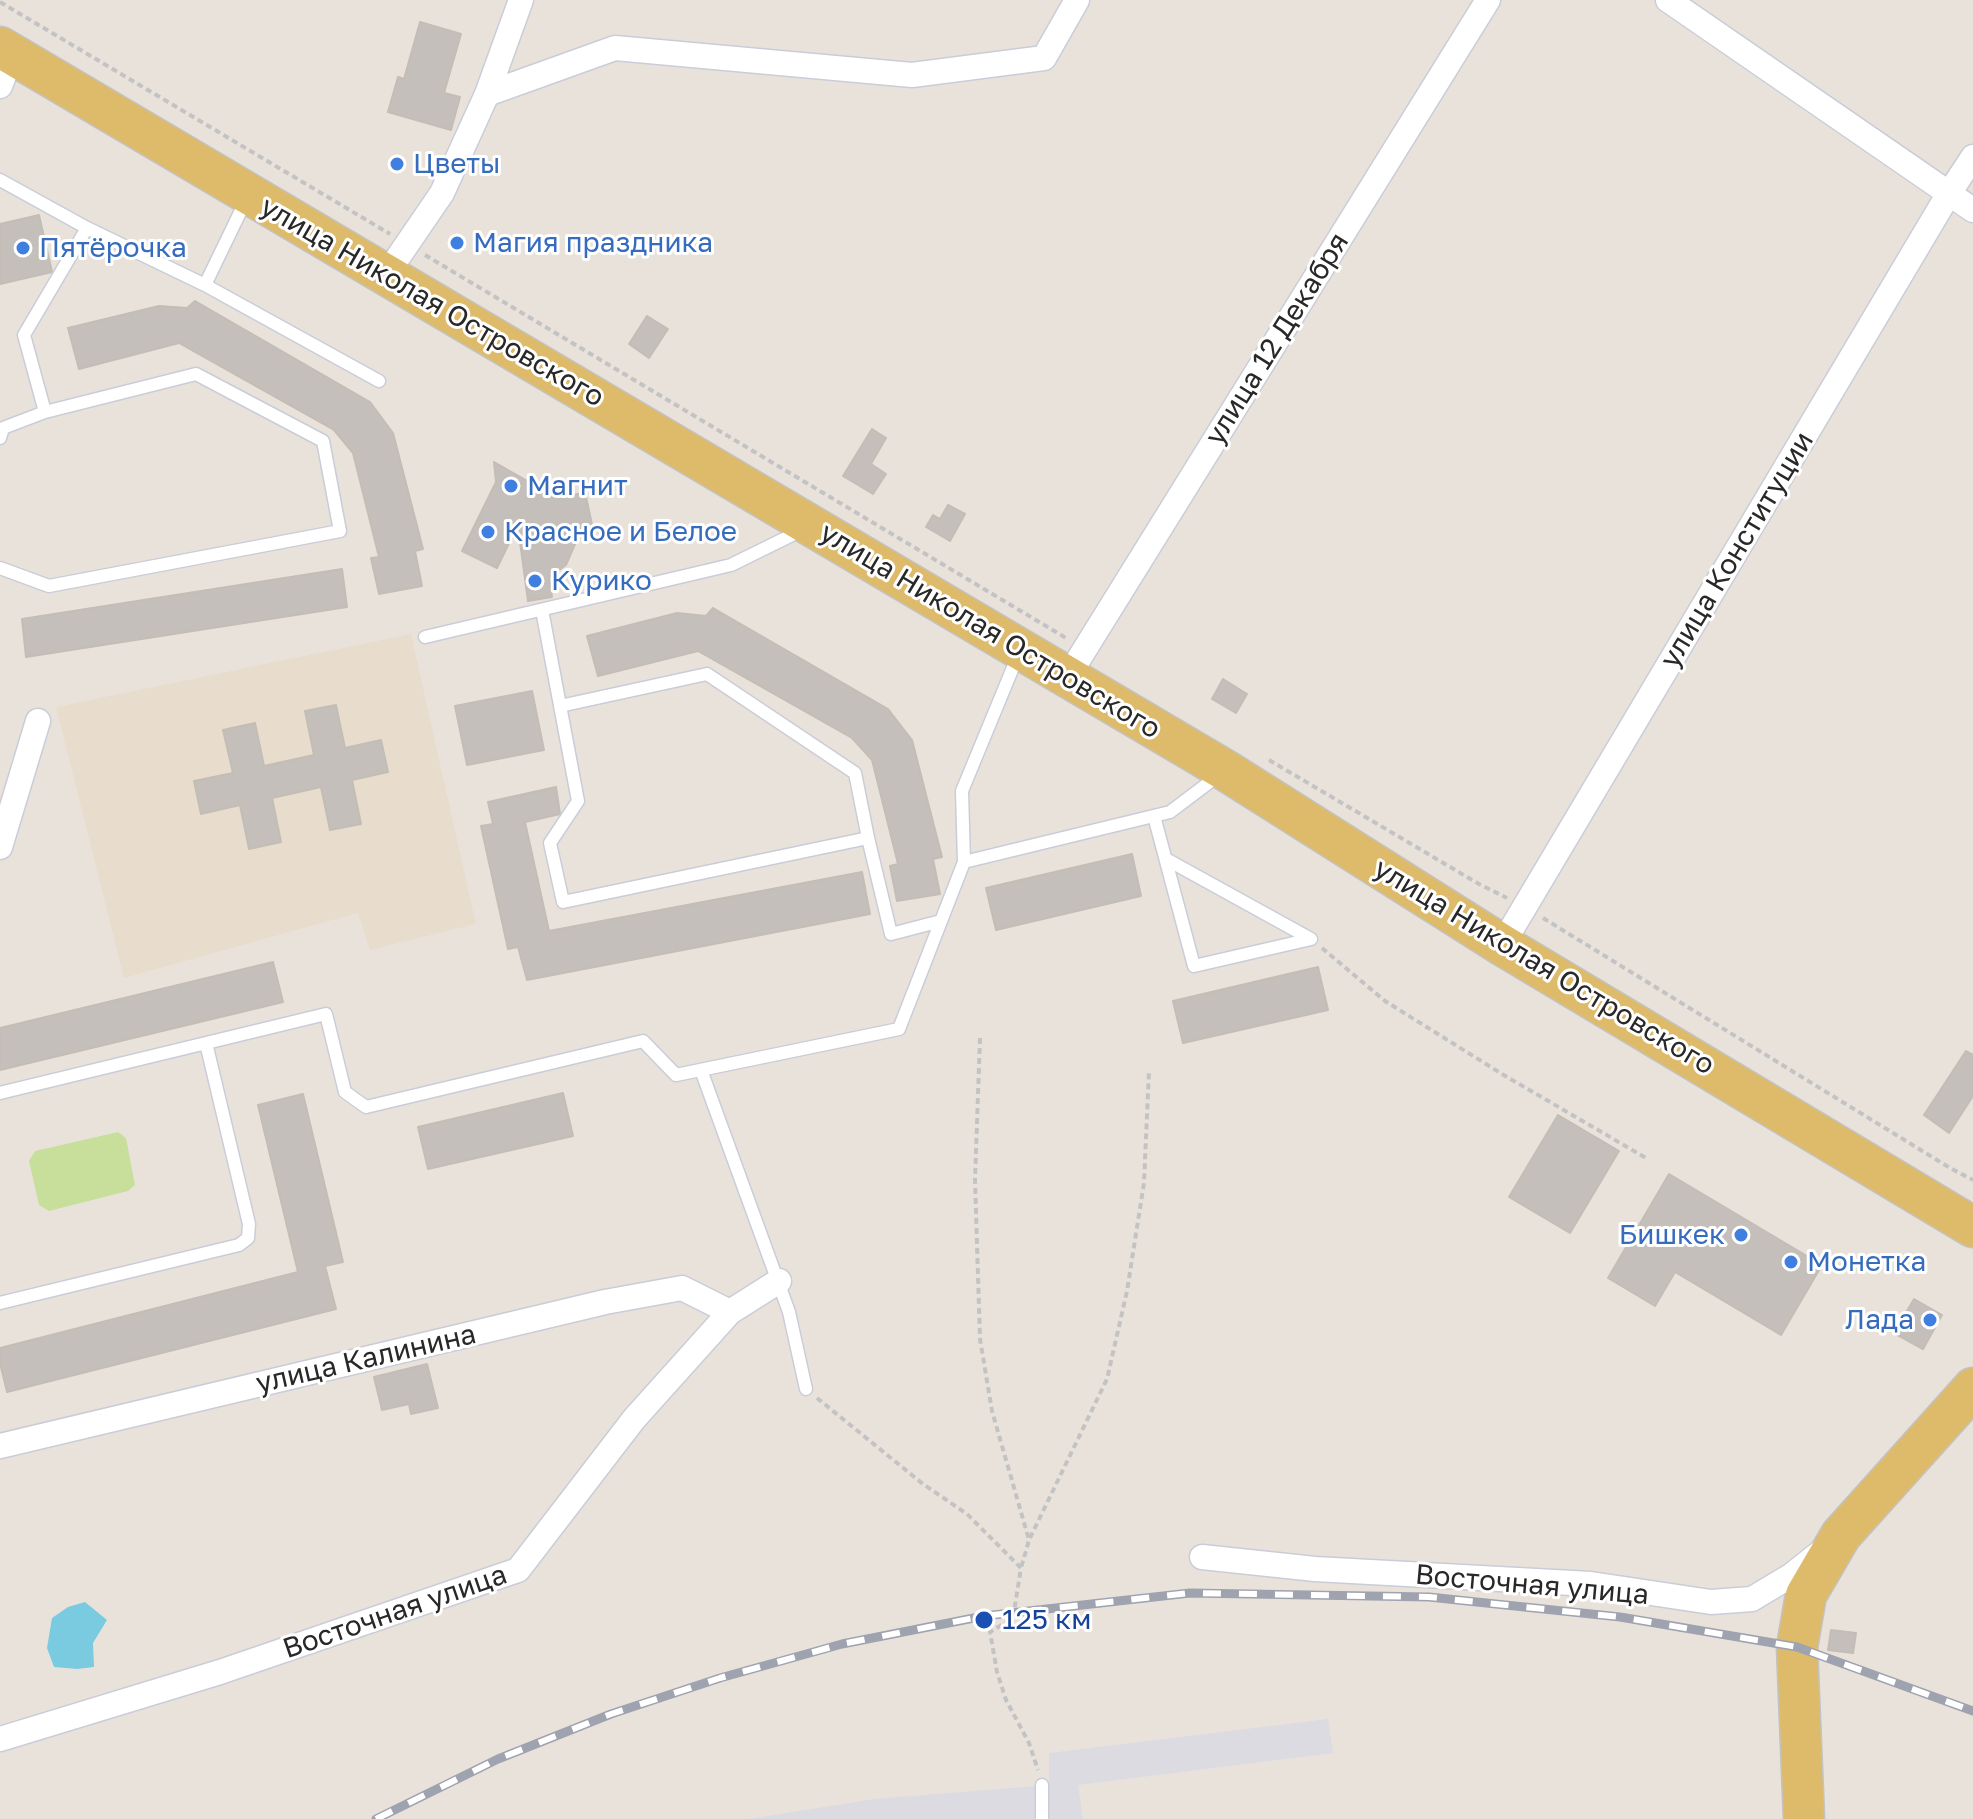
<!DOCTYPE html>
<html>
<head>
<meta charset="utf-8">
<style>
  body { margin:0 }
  canvas { display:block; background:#e9e2db }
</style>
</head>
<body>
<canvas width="1973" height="1819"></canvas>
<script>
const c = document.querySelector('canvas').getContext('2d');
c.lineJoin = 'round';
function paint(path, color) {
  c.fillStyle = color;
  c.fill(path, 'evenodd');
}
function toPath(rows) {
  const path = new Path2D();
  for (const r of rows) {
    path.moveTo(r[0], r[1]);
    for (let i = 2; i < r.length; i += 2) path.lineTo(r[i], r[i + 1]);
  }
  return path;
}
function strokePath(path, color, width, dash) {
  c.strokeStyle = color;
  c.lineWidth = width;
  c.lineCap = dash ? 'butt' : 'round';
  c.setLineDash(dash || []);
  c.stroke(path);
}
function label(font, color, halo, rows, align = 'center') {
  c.font = font + ' "Golos Text",sans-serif';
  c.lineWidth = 6;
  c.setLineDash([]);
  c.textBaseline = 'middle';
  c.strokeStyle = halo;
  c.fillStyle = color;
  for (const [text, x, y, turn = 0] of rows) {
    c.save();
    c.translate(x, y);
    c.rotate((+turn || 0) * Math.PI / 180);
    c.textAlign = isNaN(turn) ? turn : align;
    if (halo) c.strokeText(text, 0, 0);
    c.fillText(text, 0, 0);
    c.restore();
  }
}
paint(toPath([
  [1328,1719,1333,1753,1078,1785,1083,1819,749,1819,874,1799,1049,1785,1049,1753]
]), '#dcdbe2');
paint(toPath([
  [411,634,476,924,370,950,358,913,124,978,56,707]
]), '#e8ddcc');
paint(toPath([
  [118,1132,126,1138,135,1185,128,1191,49,1211,39,1205,29,1161,35,1151]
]), '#c7df9b');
paint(toPath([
  [85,1602,107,1620,93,1643,94,1667,77,1669,54,1667,47,1648,52,1618,68,1607]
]), '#7acbdf');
const building = toPath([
  [420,22,461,34,444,93,460,97,451,130,388,112,398,77,404,79,420,22],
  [39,215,52,272,0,284,0,224,39,215],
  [195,301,370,402,393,433,423,549,415,551,422,586,379,594,371,558,379,557,353,453,334,430,179,343,79,369,68,328,159,306,187,308,195,301],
  [647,316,668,329,649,358,629,344,647,316],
  [872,429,886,438,871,464,886,474,873,494,843,476,872,429],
  [494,462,559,499,585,492,594,534,578,537,566,565,549,577,552,597,528,601,520,542,512,537,497,568,462,551,496,482,494,462],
  [948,505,965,514,950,541,926,527,933,515,940,519,948,505],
  [342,569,347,607,26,657,22,619,342,569],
  [713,608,888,709,912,740,942,857,933,859,940,894,897,901,890,866,898,864,872,760,852,738,698,651,598,676,587,636,677,613,706,616,713,608],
  [1223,679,1247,694,1236,713,1212,699,1223,679],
  [532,691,544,750,467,765,455,706,532,691],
  [336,705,345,748,381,740,388,772,352,780,361,824,330,830,321,787,272,798,281,842,249,849,240,805,201,814,194,781,233,773,223,730,255,723,264,766,314,755,305,711,336,705],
  [556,787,560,814,525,822,549,931,862,872,870,914,527,980,518,947,508,949,481,826,493,824,488,802,556,787],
  [1132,854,1141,896,996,930,986,888,1132,854],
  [273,962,283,1002,0,1070,0,1028,273,962],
  [1318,967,1328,1010,1183,1043,1173,1001,1318,967],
  [1966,1051,1973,1055,1973,1096,1949,1133,1924,1115,1966,1051],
  [563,1093,573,1136,428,1169,418,1127,563,1093],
  [303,1094,343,1262,325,1266,336,1309,7,1392,0,1363,0,1348,298,1272,258,1105,303,1094],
  [1558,1115,1619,1151,1570,1233,1509,1197,1558,1115],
  [1669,1174,1822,1265,1781,1335,1675,1272,1655,1306,1608,1278,1669,1174],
  [1914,1299,1942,1315,1923,1349,1894,1333,1914,1299],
  [427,1364,438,1408,411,1414,409,1404,382,1410,374,1377,427,1364],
  [1831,1630,1856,1633,1853,1653,1828,1650,1831,1630]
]);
paint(building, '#c4bfbb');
strokePath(building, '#c3bdb5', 2);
const service = toPath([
  [0,180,87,228,24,335,45,412],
  [87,228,205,285,247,198],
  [205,285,379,381],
  [0,438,3,428,45,412,196,374,323,441,340,531,49,586,0,568],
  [542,610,578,801,550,843,563,902,868,838,891,934,941,921],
  [425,637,731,565,802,530],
  [560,706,707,674,855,773,868,838],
  [1154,816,1194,966,1311,939],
  [1166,859,1311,939],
  [964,862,962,791,1019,653],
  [701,1070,789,1312,806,1389],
  [0,1093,326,1014,345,1092,366,1107,643,1041,676,1075,899,1029,964,862,1170,812,1219,775],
  [0,1303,239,1245,248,1238,249,1224,206,1043],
  [1042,1819,1042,1785]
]);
const minor = toPath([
  [1668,0,1973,210],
  [0,86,12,54],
  [487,94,615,48,912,75,1044,58,1077,0],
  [386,275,442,193,487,94,521,0],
  [1067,678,1488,0],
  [0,847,38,721],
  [1502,945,1948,195,1973,157],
  [0,1446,605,1302,682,1288,730,1312],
  [1202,1557,1315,1569,1591,1584,1711,1602,1752,1599,1792,1575,1821,1552],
  [0,1739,220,1672,518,1570,634,1419,730,1312,779,1281]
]);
const primary = toPath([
  [0,47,1225,770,1502,945,1973,1227],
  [1804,1819,1797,1647,1806,1595,1841,1535,1973,1388]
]);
strokePath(service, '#cacdd8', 15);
strokePath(minor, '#cacdd8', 27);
strokePath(primary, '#c3c3c3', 43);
strokePath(toPath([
  [0,2,390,234],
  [425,255,1066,638],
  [1269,760,1479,884,1507,898],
  [1543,918,1950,1168,1973,1180],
  [1322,948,1385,1001,1502,1074,1646,1158],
  [980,1038,975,1180,980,1339,992,1411,1029,1540,1021,1568],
  [817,1398,923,1484,967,1514,1021,1568,1013,1618,990,1632,997,1672,1006,1700,1029,1743,1038,1770],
  [1030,1538,1107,1379,1127,1291,1144,1183,1149,1071]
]), '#c3c3c3', 4, [6, 4]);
strokePath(service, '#fff', 12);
strokePath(minor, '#fff', 24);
strokePath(primary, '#debb6a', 40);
const rail = toPath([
  [376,1819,498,1759,611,1714,720,1678,842,1644,984,1616,1190,1593,1429,1597,1620,1617,1797,1647,1973,1711]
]);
strokePath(rail, '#9fa3b0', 9);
strokePath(rail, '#fff', 6, [18]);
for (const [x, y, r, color] of [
  [397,164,8,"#3f7fe0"],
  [457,243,8,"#3f7fe0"],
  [23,248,8,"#3f7fe0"],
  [511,486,8,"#3f7fe0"],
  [488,532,8,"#3f7fe0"],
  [535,581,8,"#3f7fe0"],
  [1741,1235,8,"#3f7fe0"],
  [1791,1262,8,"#3f7fe0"],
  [1930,1320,8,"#3f7fe0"],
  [984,1620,10,"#1a4fb4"]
]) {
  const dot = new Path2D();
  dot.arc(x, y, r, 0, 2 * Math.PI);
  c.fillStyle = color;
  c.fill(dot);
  strokePath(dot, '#fff', 3);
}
label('28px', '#366cbe', '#fff', [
  ["Цветы",413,164],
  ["Магия праздника",473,243],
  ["Пятёрочка",39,248],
  ["Магнит",527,486],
  ["Красное и Белое",504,532],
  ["Курико",551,581],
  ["Бишкек",1725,1235,"right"],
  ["Монетка",1807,1262],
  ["Лада",1914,1320,"right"]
], 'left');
label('28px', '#282828', '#fff', [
  ["улица Николая Островского",432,302,30],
  ["улица 12 Декабря",1277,339,-58],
  ["улица Конституции",1737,550,-59],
  ["улица Николая Островского",990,631,31],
  ["улица Николая Островского",1544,967,31],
  ["улица Калинина",366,1359,-13],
  ["Восточная улица",1532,1585,5],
  ["Восточная улица",395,1612,-19]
]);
label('28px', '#164399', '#fff', [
  ["125 км",1002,1620]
], 'left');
</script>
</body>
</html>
